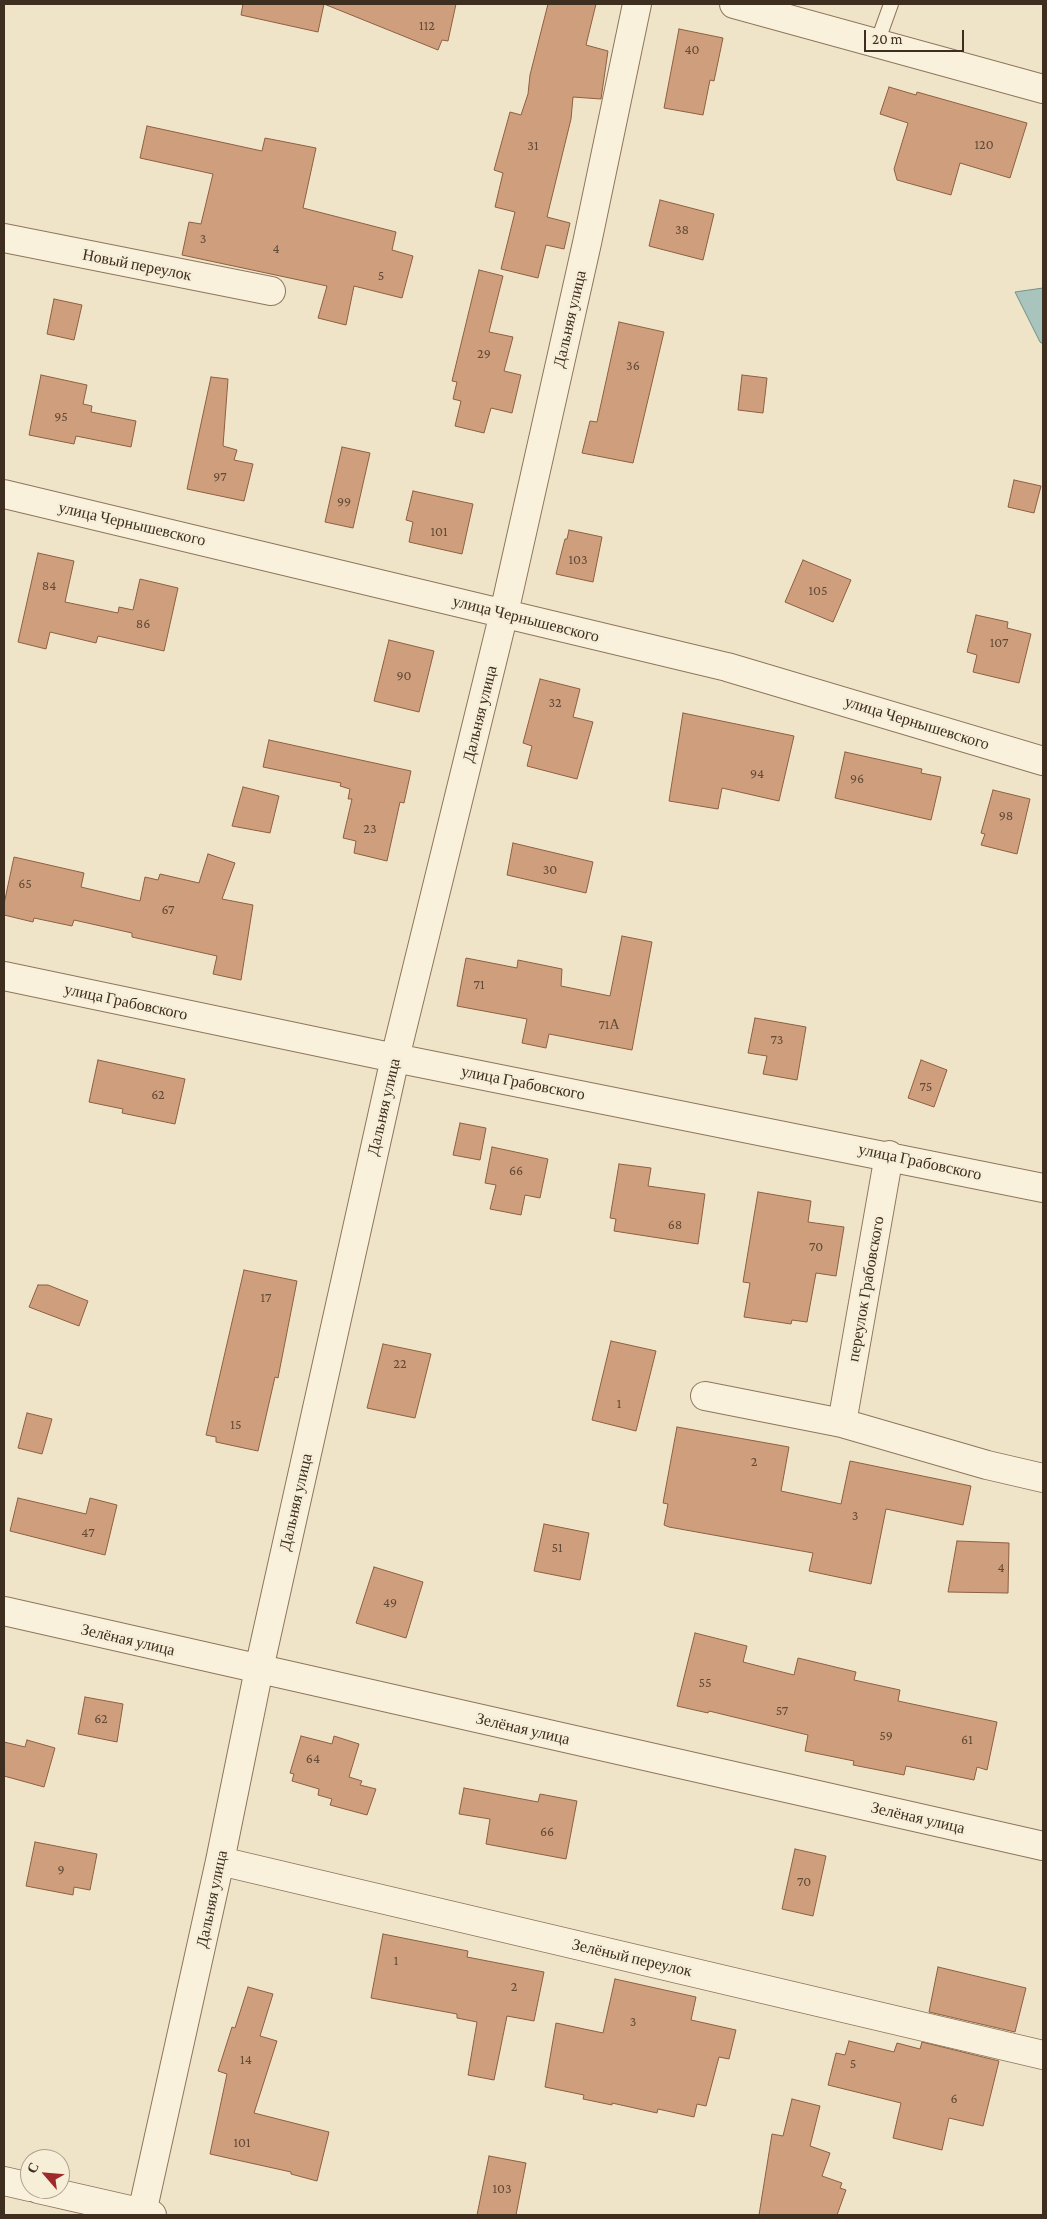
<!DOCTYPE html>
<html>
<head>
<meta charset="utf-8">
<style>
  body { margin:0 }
  #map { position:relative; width:1047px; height:2219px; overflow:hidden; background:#f0e4c8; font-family:"Crimson Pro",serif }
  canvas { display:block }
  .frame { position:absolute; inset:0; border:5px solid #3d2e20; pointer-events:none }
  .north { position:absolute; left:20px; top:2149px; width:50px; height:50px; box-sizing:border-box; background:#f7eed8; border:1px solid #ada18e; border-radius:50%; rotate:297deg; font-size:14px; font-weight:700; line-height:20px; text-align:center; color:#3d2e20 }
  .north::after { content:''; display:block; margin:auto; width:18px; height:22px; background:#9e2a2b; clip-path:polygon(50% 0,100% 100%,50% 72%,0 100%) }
  .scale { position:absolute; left:864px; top:30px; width:100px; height:22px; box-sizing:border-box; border:2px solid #3d2e20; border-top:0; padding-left:6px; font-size:15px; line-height:18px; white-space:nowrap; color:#3d2e20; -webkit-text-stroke:4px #f7eed8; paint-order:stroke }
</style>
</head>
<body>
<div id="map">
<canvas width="1047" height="2219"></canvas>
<div class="frame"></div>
<div class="north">С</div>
<div class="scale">20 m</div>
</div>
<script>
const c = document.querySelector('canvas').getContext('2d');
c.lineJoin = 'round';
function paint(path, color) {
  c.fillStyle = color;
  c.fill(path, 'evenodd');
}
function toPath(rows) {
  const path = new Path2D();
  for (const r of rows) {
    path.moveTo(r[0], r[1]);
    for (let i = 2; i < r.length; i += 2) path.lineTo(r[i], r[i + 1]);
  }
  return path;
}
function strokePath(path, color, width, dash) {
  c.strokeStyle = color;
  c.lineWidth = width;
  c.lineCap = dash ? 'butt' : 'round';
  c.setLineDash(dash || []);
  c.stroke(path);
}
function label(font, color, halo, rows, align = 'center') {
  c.font = font + ' "Crimson Pro",serif';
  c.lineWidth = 5;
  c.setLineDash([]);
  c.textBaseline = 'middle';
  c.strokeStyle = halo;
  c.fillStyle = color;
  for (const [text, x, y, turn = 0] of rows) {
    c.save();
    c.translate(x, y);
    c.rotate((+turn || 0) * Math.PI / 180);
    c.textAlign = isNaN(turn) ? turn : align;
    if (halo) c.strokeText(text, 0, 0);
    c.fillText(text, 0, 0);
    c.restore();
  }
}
const water = toPath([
  [1043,288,1043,344,1040,342,1015,292,1043,288]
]);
paint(water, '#a9c4bc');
strokePath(water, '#6f938a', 1);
const building = toPath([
  [243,4,324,4,318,32,241,15,243,4],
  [324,4,456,4,448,41,442,40,438,50,324,4],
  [548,4,596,4,586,45,608,51,601,99,573,97,571,119,547,217,570,223,564,249,546,245,538,278,501,269,515,212,495,207,503,173,494,170,510,112,521,115,528,94,530,75,548,4],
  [679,29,723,38,714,81,710,80,703,115,664,108,679,29],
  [889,87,916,95,917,92,1027,123,1010,178,960,163,951,195,897,180,894,169,908,123,880,114,889,87],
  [147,126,262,151,265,138,316,148,303,208,396,232,392,250,413,256,402,298,354,286,346,325,318,318,327,286,182,255,189,222,201,224,213,174,140,158,147,126],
  [660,200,714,214,703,260,649,246,660,200],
  [479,270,503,276,489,332,513,337,504,371,521,375,512,413,491,408,484,433,455,426,461,401,453,399,457,382,452,381,479,270],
  [54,299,82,305,74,340,47,334,54,299],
  [619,322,664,332,633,463,582,453,590,421,597,422,619,322],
  [41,375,87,385,83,404,92,406,91,412,136,421,131,447,76,436,74,444,29,435,41,375],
  [742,375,767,378,763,413,738,410,742,375],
  [211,377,228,379,223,446,237,450,234,460,253,464,244,501,187,489,211,377],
  [342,447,370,453,353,528,325,522,342,447],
  [1014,480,1041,486,1034,513,1008,507,1014,480],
  [413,491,473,504,462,554,409,542,413,522,406,520,413,491],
  [569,530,602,537,593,582,556,574,565,539,567,539,569,530],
  [38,553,74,561,65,602,118,613,119,607,133,610,140,579,178,588,164,651,98,636,96,643,50,632,46,649,18,642,38,553],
  [803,560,851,580,833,622,785,602,803,560],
  [976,615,1008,622,1007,628,1031,634,1019,683,973,672,977,655,967,652,976,615],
  [389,640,434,651,419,712,374,701,389,640],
  [540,679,580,689,573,717,593,722,577,779,527,766,532,746,523,743,540,679],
  [683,713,794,736,779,801,722,788,718,809,669,801,683,713],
  [269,740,411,771,404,803,400,802,387,861,354,853,356,841,343,838,352,799,348,799,350,789,340,786,341,783,263,767,269,740],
  [845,752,922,769,921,773,941,777,931,820,835,798,845,752],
  [243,787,279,796,270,833,232,826,243,787],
  [993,790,1030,799,1017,854,981,845,985,834,981,833,993,790],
  [513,843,593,862,586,893,507,875,513,843],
  [208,854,235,863,222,899,253,905,241,980,213,974,217,956,132,937,132,933,74,920,72,926,34,918,33,922,4,915,4,904,14,857,84,873,81,887,140,901,145,877,158,880,160,874,199,883,208,854],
  [622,936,652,942,632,1050,549,1034,546,1048,522,1043,527,1019,457,1006,466,958,517,968,518,960,562,969,561,986,610,996,622,936],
  [755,1018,806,1027,797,1080,763,1074,767,1056,748,1053,755,1018],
  [98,1060,185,1079,175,1124,122,1113,123,1109,89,1102,98,1060],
  [921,1060,947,1070,934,1107,908,1098,921,1060],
  [460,1123,486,1128,480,1160,453,1155,460,1123],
  [492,1147,548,1159,540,1198,525,1195,521,1215,490,1209,496,1185,485,1183,492,1147],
  [619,1164,651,1168,648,1186,705,1194,698,1244,614,1231,616,1219,610,1218,619,1164],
  [758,1192,811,1201,808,1222,844,1227,836,1276,816,1273,807,1322,792,1320,791,1324,744,1317,750,1283,743,1282,758,1192],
  [244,1270,297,1281,278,1378,275,1377,258,1451,216,1442,216,1437,206,1435,244,1270],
  [38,1285,48,1285,88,1301,79,1326,29,1307,38,1285],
  [611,1341,656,1351,636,1431,592,1420,611,1341],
  [383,1344,431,1354,415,1418,367,1408,383,1344],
  [27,1413,52,1419,42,1454,18,1448,27,1413],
  [677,1427,789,1447,781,1491,841,1504,850,1461,971,1486,963,1525,886,1509,871,1584,809,1571,813,1553,669,1527,664,1525,668,1504,663,1503,677,1427],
  [18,1498,86,1514,90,1498,117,1505,105,1555,10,1531,18,1498],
  [544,1524,589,1533,580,1580,534,1571,544,1524],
  [957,1541,1009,1543,1008,1593,948,1592,957,1541],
  [374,1567,423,1582,406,1638,356,1623,374,1567],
  [695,1633,747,1646,743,1662,794,1675,798,1658,856,1672,854,1680,900,1690,898,1701,997,1722,987,1770,977,1767,974,1780,906,1766,904,1775,853,1765,854,1761,805,1751,808,1735,709,1711,708,1713,677,1706,695,1633],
  [85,1697,123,1704,117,1742,78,1734,85,1697],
  [301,1736,332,1744,334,1736,359,1744,349,1777,362,1781,360,1785,376,1789,367,1815,330,1805,332,1799,318,1795,319,1789,292,1781,294,1774,290,1773,301,1736],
  [27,1740,55,1748,44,1787,4,1776,4,1742,25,1747,27,1740],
  [464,1788,538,1802,540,1794,577,1801,566,1859,486,1844,490,1819,459,1814,464,1788],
  [35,1842,97,1854,90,1890,74,1887,73,1895,26,1886,35,1842],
  [795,1849,826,1856,813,1916,782,1909,795,1849],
  [383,1934,468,1951,467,1957,544,1972,534,2021,507,2016,494,2080,468,2075,477,2022,457,2018,457,2014,371,1998,383,1934],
  [938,1967,1026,1988,1015,2032,929,2012,938,1967],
  [615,1979,696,1997,691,2020,736,2030,729,2059,719,2057,706,2106,697,2104,694,2117,658,2109,657,2113,612,2103,612,2105,583,2099,584,2095,545,2087,556,2023,603,2033,615,1979],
  [248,1987,273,1994,260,2036,277,2041,254,2113,329,2132,317,2181,291,2174,291,2172,210,2154,227,2074,218,2071,232,2027,235,2028,248,1987],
  [849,2041,894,2052,897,2043,920,2049,922,2042,999,2061,983,2126,949,2118,942,2150,893,2138,901,2103,828,2085,836,2053,845,2055,849,2041],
  [792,2099,820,2106,810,2146,830,2153,822,2176,842,2183,840,2188,846,2190,837,2215,759,2215,772,2134,783,2136,792,2099],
  [489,2156,526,2163,516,2215,477,2215,489,2156]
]);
paint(building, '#cf9f7d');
strokePath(building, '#8d5f41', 1);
const lane = toPath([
  [877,43,891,4]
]);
const street = toPath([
  [734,4,1043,89],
  [4,238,271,291],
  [4,494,727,667,1043,761],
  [4,976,395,1058,1043,1188],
  [705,1396,842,1423,987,1465,1043,1478],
  [842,1423,889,1155],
  [4,1611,1043,1846],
  [220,1861,1043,2055],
  [4,2181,30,2187],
  [38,2189,152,2215],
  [142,2213,220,1861,259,1669,395,1058,504,613,587,243,637,4]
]);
strokePath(lane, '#8d765c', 16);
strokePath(street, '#8d765c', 30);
strokePath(lane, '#faf1dc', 14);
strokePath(street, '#faf1dc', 28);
label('14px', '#624a37', null, [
  ["112",427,26],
  ["40",692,50],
  ["120",984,145],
  ["31",533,146],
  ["38",682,230],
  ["3",203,239],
  ["4",276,249],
  ["5",381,276],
  ["29",484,354],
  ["36",633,366],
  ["95",61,417],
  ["97",220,477],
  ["99",344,502],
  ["101",439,532],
  ["103",578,560],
  ["84",49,586],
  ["105",818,591],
  ["86",143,624],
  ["107",999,643],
  ["90",404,676],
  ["32",555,703],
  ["94",757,774],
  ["96",857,779],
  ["98",1006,816],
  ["23",370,829],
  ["30",550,870],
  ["65",25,884],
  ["67",168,910],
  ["71",479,985],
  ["71А",609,1025],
  ["73",777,1040],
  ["75",926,1087],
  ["62",158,1095],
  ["66",516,1171],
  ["68",675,1225],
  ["70",816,1247],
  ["17",266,1298],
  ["22",400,1364],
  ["1",619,1404],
  ["15",236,1425],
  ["2",754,1462],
  ["3",855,1516],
  ["47",88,1533],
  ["51",557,1548],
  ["4",1001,1568],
  ["49",390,1603],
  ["55",705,1683],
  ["57",782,1711],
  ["62",101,1719],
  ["59",886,1736],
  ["61",967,1740],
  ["64",313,1759],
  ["66",547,1832],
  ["9",61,1870],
  ["70",804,1882],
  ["1",396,1961],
  ["2",514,1987],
  ["3",633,2022],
  ["14",246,2060],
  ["5",853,2064],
  ["6",954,2099],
  ["101",242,2143],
  ["103",502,2189]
]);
label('16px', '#3d2e20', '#f7eed8', [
  ["Новый переулок",137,265,11],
  ["Дальняя улица",570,319,-77],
  ["улица Чернышевского",132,524,13],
  ["улица Чернышевского",526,619,14],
  ["Дальняя улица",480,714,-76],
  ["улица Чернышевского",917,723,17],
  ["улица Грабовского",126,1002,12],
  ["улица Грабовского",523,1083,11],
  ["Дальняя улица",384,1107,-77],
  ["улица Грабовского",920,1162,12],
  ["переулок Грабовского",866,1289,-80],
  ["Дальняя улица",296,1502,-77],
  ["Зелёная улица",128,1640,13],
  ["Зелёная улица",523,1729,13],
  ["Зелёная улица",918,1818,13],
  ["Дальняя улица",212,1899,-78],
  ["Зелёный переулок",632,1958,13]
]);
</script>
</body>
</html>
